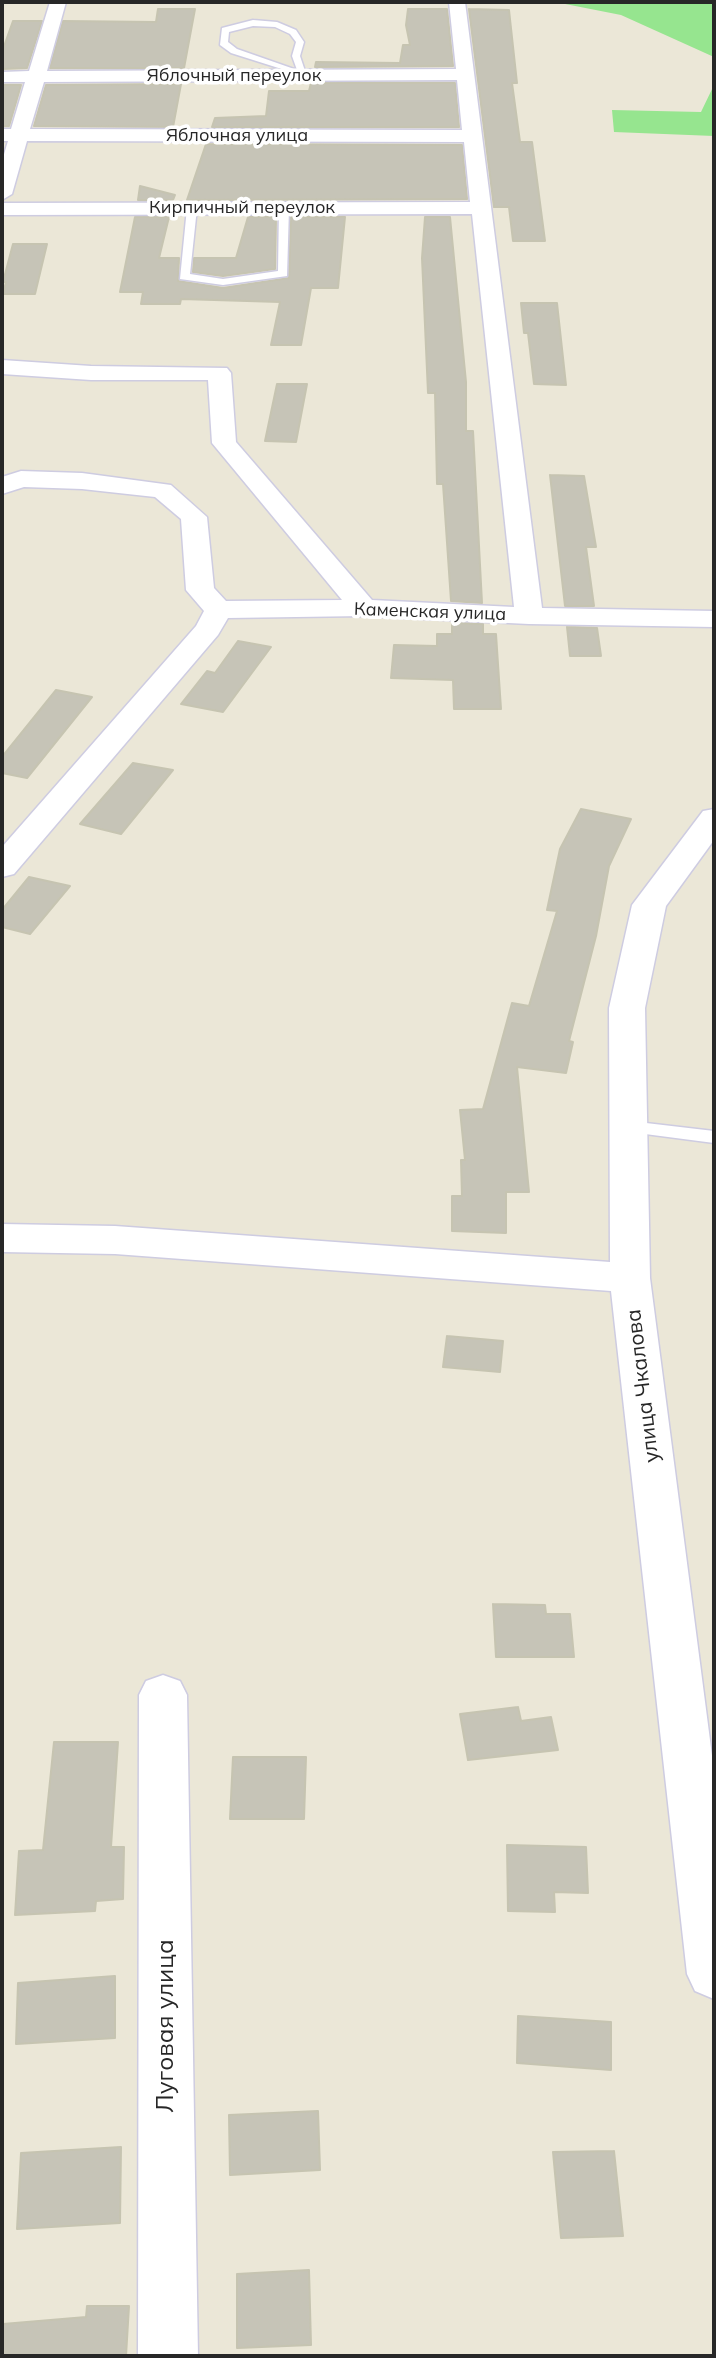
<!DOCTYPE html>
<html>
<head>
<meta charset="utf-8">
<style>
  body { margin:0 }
  #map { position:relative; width:716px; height:2358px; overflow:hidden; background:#ebe7d7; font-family:Mulish,sans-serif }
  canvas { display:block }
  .frame { position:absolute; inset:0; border:4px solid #272727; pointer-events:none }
</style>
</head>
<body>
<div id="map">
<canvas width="716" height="2358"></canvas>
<div class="frame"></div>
</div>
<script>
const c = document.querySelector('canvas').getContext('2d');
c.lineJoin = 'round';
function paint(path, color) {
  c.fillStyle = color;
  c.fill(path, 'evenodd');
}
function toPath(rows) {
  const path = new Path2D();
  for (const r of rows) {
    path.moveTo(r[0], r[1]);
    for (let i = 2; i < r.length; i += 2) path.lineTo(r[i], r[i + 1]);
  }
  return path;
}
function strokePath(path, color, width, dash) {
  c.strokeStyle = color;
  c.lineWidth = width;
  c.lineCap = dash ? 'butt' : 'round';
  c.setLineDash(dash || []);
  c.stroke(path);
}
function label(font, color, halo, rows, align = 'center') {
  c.font = font + ' Mulish,sans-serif';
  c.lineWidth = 7;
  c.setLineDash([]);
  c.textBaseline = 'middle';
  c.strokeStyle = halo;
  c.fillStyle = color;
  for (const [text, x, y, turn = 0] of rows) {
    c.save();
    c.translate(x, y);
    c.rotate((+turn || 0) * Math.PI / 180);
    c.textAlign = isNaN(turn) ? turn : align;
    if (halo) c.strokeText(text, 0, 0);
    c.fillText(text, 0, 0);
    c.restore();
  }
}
paint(toPath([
  [555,2,714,2,714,57,621,15],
  [714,85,714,136,614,132,612,110,701,112]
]), '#96e58f');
const building = toPath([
  [158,9,195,9,184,68,50,68,63,21,156,22,158,9],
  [408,9,447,9,453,66,315,67,316,62,400,63,403,45,410,45,406,25,408,9],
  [469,9,509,10,517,83,512,83,520,142,532,142,545,241,513,241,509,207,494,207,469,9],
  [13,21,42,21,27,68,2,69,2,52,13,21],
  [311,83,455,83,459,127,212,127,215,118,266,116,269,91,309,91,311,83],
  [181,84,173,127,34,126,46,85,181,84],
  [2,85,21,85,9,126,2,126,2,85],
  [206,144,462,145,467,199,187,200,206,144],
  [140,186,175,195,173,200,138,200,140,186],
  [135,217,169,217,159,258,179,258,178,281,223,288,289,278,291,217,345,217,338,288,311,288,301,345,271,345,280,302,181,299,180,304,141,304,143,292,120,292,135,217],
  [248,217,276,217,275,269,223,276,193,272,194,258,236,258,248,217],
  [425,217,450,217,466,382,466,431,473,431,482,603,451,601,443,484,437,484,435,393,428,393,422,258,425,217],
  [13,244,47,244,35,294,3,294,6,282,3,282,13,244],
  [521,303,557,303,566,385,534,384,528,333,524,333,521,303],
  [277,384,307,384,296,442,265,441,277,384],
  [550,475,584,476,596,547,586,547,594,606,565,606,550,475],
  [452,623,483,624,483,634,496,634,501,709,454,709,453,680,391,678,394,645,437,646,437,634,452,634,452,623],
  [567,627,597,628,601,656,570,656,567,627],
  [238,641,271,647,223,712,181,704,207,671,215,673,238,641],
  [56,690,92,697,27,778,2,773,2,757,56,690],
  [133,763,173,770,121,834,80,824,133,763],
  [581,809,631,819,609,866,596,936,569,1041,573,1042,566,1073,517,1067,529,1192,506,1192,506,1233,452,1231,452,1196,462,1196,461,1160,465,1160,460,1110,483,1109,512,1003,529,1006,557,911,547,910,560,849,581,809],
  [29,877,70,886,30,934,2,927,2,910,29,877],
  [447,1336,503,1341,500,1372,443,1367,447,1336],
  [493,1604,545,1605,546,1614,570,1614,574,1657,496,1657,493,1604],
  [518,1707,521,1721,551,1717,558,1750,468,1760,460,1714,518,1707],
  [54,1742,118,1742,111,1847,124,1847,123,1899,96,1901,95,1911,15,1915,19,1851,43,1850,54,1742],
  [233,1757,306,1757,304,1819,230,1819,233,1757],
  [507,1845,586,1847,588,1893,554,1892,555,1912,508,1911,507,1845],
  [115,1976,115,2038,16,2044,18,1983,115,1976],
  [518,2016,611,2022,611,2070,517,2063,518,2016],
  [318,2111,320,2170,230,2175,229,2115,318,2111],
  [121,2147,120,2223,17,2229,21,2153,121,2147],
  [614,2151,623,2236,561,2238,553,2152,614,2151],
  [309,2270,311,2345,237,2348,237,2274,309,2270],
  [87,2306,129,2306,126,2356,2,2356,3,2324,86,2317,87,2306]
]);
paint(building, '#c6c4b7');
strokePath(building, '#c6c4b1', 2);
const service = toPath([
  [253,20,277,22,296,30,304,42,300,56,307,77,231,53,220,45,222,28,253,20],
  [253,26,275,27,290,34,296,42,292,56,297,70,237,49,228,42,229,32,253,26],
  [192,205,197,208,190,274,223,279,278,271,279,208,284,205,289,208,287,276,223,285,180,279,187,208,192,205],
  [629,1121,714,1131,714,1143,622,1131,620,1127,622,1123,629,1121]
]);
const minor = toPath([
  [50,2,66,2,47,71,456,69,449,2,465,2,542,608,714,611,714,627,529,624,364,616,228,618,218,635,14,874,2,877,2,847,196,626,204,611,186,590,181,519,155,497,82,489,24,487,2,494,2,477,21,471,82,473,171,485,207,517,214,588,226,601,342,600,212,443,208,380,91,380,2,374,2,360,91,366,227,368,231,373,236,442,372,600,514,607,472,214,2,215,2,203,470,202,464,142,27,141,12,194,2,200,2,161,8,141,2,141,2,129,11,129,25,82,2,82,2,72,29,71,50,2],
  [457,80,462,130,30,129,44,82,457,80],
  [714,809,714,840,666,906,645,1008,650,1278,714,1771,714,1999,695,1991,687,1974,611,1291,115,1254,2,1252,2,1224,115,1226,610,1262,609,1008,632,905,703,811,714,809],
  [163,1675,180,1681,187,1695,198,2356,138,2356,139,1695,146,1681,163,1675]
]);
strokePath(service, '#cecce1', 3);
strokePath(minor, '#cecce1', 3);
paint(service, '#fff');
paint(minor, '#fff');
label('18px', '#272727', '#fff', [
  ["Яблочный переулок",234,76],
  ["Яблочная улица",237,136],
  ["Кирпичный переулок",242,208],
  ["Каменская улица",430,612,2]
]);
label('21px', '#272727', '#fff', [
  ["улица Чкалова",643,1386,-97]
]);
label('24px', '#272727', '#fff', [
  ["Луговая улица",166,2026,-90]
]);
</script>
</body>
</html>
